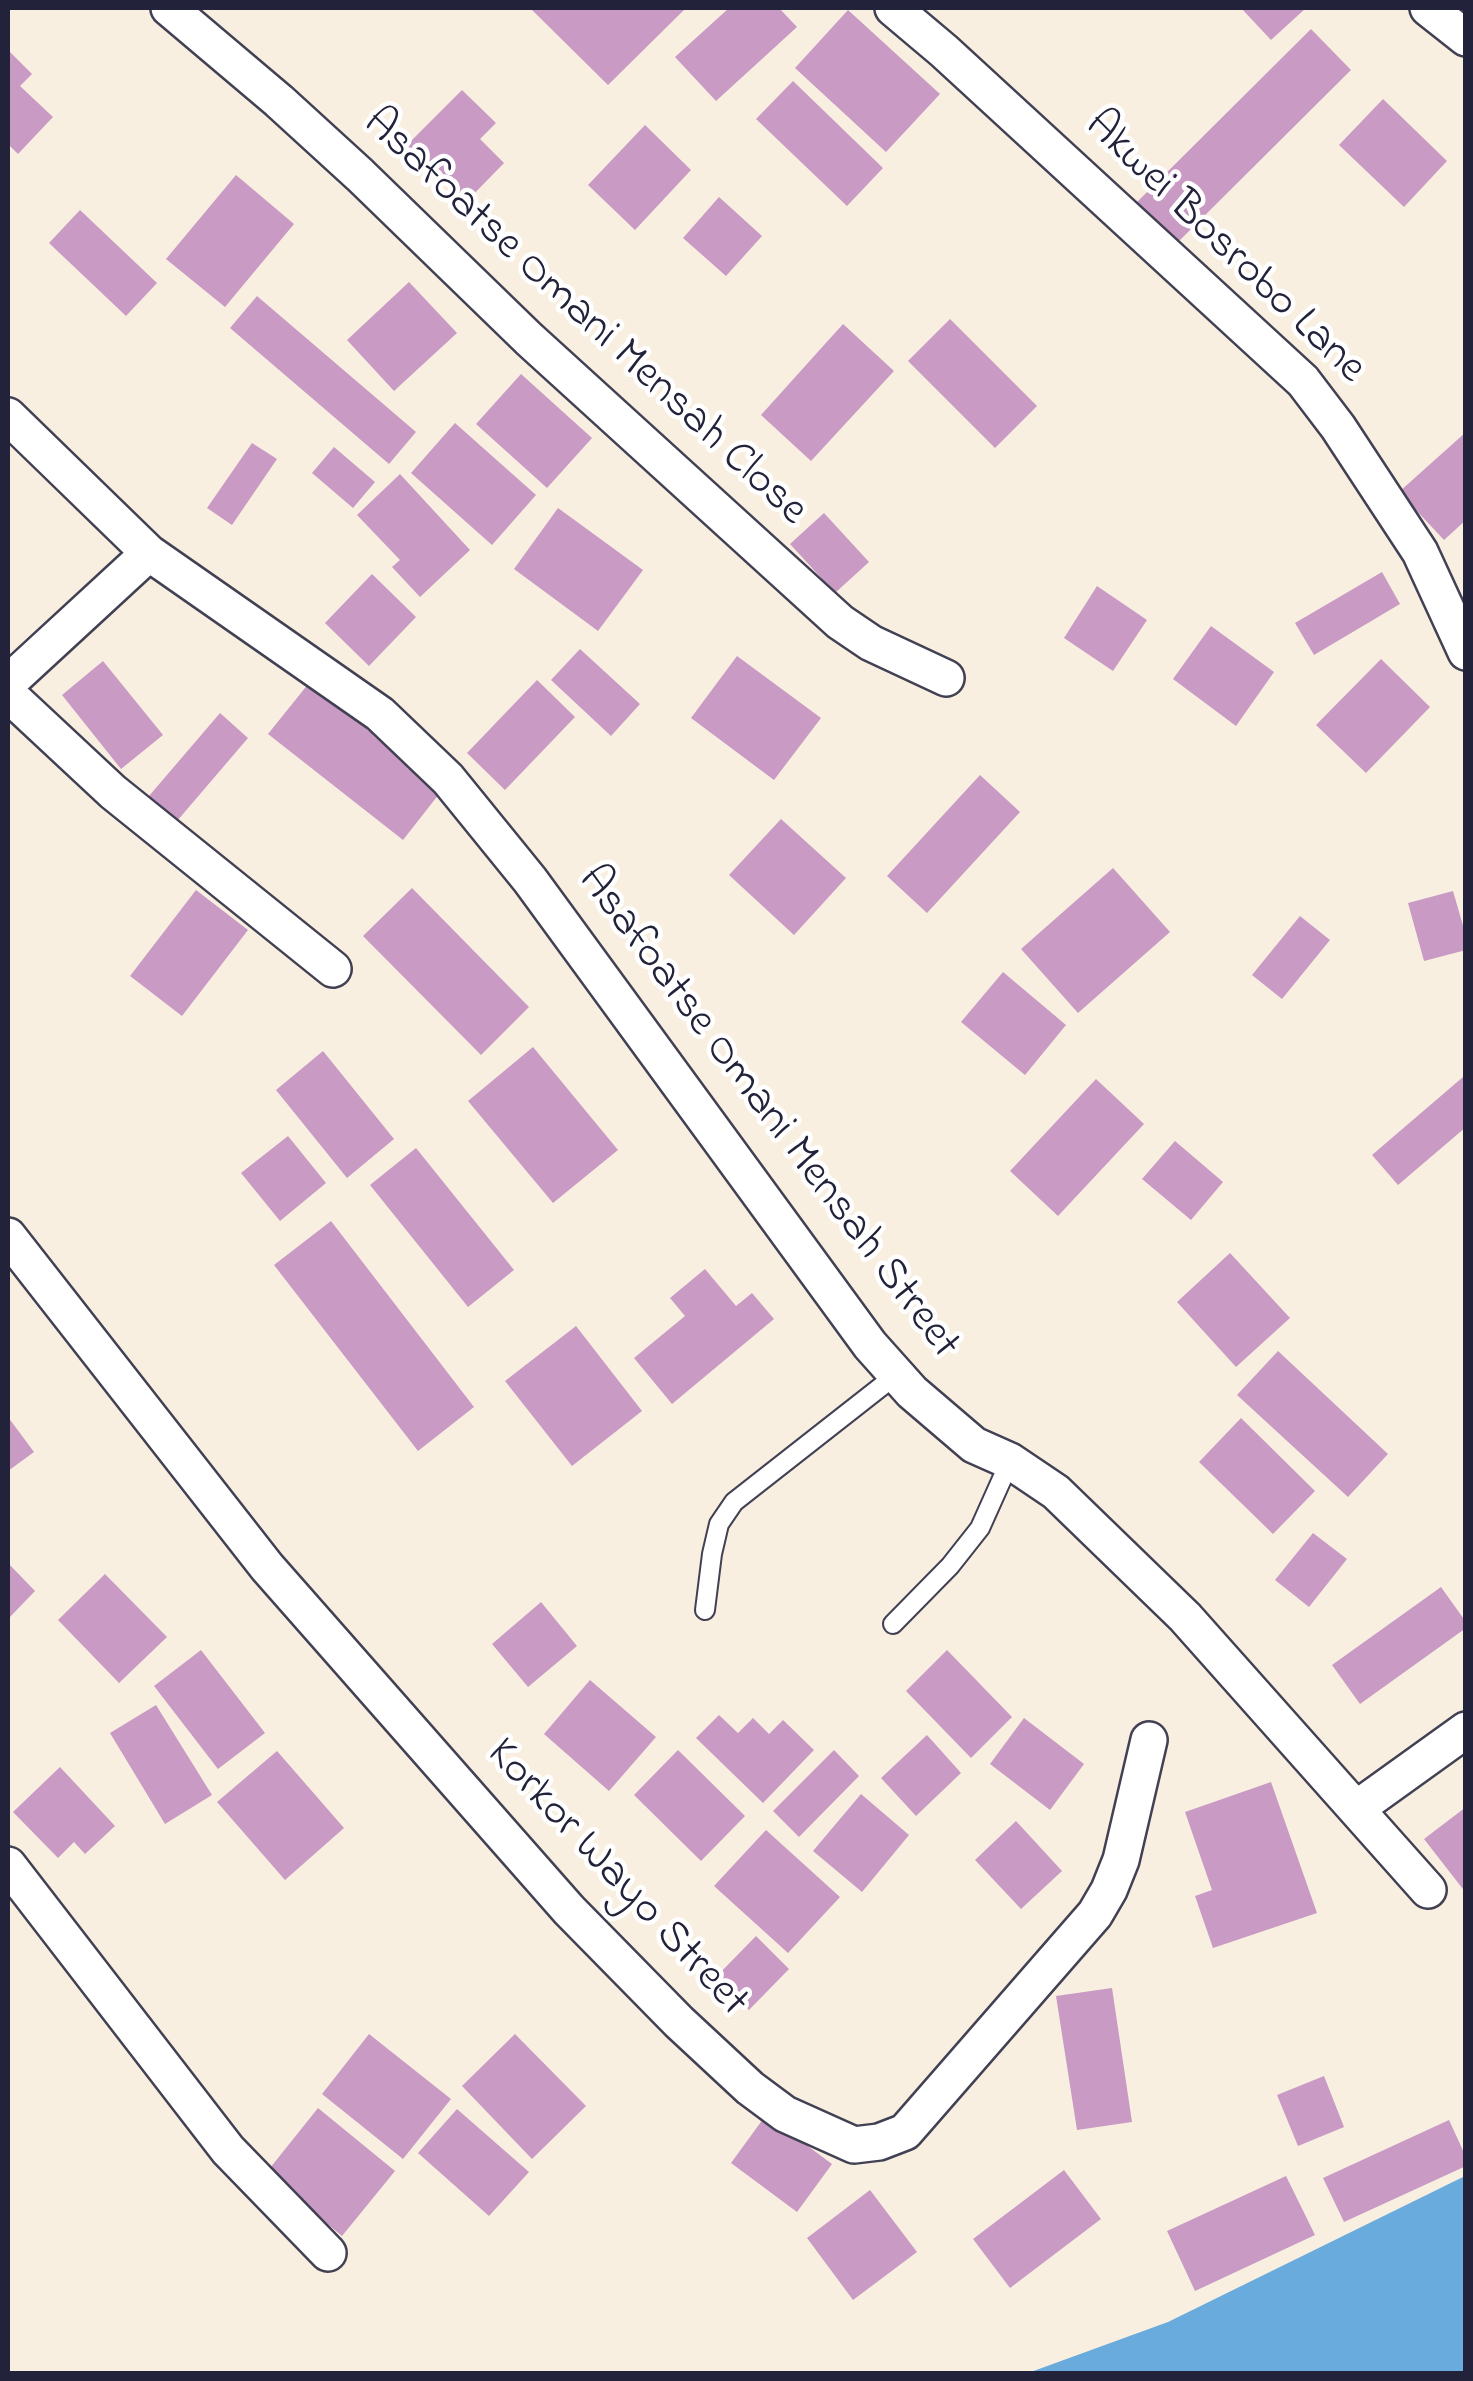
<!DOCTYPE html>
<html>
<head>
<meta charset="utf-8">
<style>
	body { margin:0 }
	#map { position:relative; width:1473px; height:2381px; overflow:hidden; background:#f9efe1; font-family:"Indie Flower",sans-serif }
	canvas { display:block }
	.frame { position:absolute; inset:0; border:10px solid #22223b; pointer-events:none }
</style>
</head>
<body>
<div id="map">
<canvas width="1473" height="2381"></canvas>
<div class="frame"></div>
</div>
<script>
const ctx = document.querySelector('canvas').getContext('2d');
ctx.lineJoin = 'round';
function paint(path, color) { ctx.fillStyle = color; ctx.fill(path, 'evenodd'); }
const shape = rows => new Path2D(rows.map(r => 'M' + r).join(''));
function stroke(path, color, width, dash) { ctx.strokeStyle = color; ctx.lineWidth = width; ctx.lineCap = dash ? 'butt' : 'round'; ctx.setLineDash(dash || []); ctx.stroke(path); }
function write(font, color, halo, rows, align = 'center') {
  ctx.font = font + ' "Indie Flower",sans-serif'; ctx.lineWidth = 9; ctx.setLineDash([]); ctx.textBaseline = 'middle'; ctx.strokeStyle = halo; ctx.fillStyle = color; for (const [text, x, y, turn = 0] of rows) {
    ctx.save(); ctx.translate(x, y); ctx.rotate((+turn || 0) * Math.PI / 180); ctx.textAlign = isNaN(turn) ? turn : align; if (halo) ctx.strokeText(text, 0, 0); ctx.fillText(text, 0, 0); ctx.restore();
  }
}
paint(shape([
	[1465,2176,1465,2373,1028,2373,1168,2322]
]), '#69abdd');
paint(shape([
	[530,8,686,8,608,85],
	[729,8,779,8,797,27,716,101,675,57],
	[1241,8,1306,8,1271,40],
	[848,10,940,94,886,152,795,68],
	[1311,29,1351,70,1177,243,1137,202],
	[8,50,32,74,20,86,53,117,18,154,8,144],
	[793,81,883,168,847,206,756,119],
	[462,90,496,123,480,139,504,163,465,203,407,145],
	[1383,99,1447,161,1404,207,1339,145],
	[645,125,691,170,635,230,588,185],
	[236,175,294,224,225,307,166,259],
	[719,197,762,236,726,276,683,238],
	[80,210,157,283,126,316,49,243],
	[409,282,457,333,394,391,347,340],
	[257,296,416,432,389,464,230,328],
	[950,319,1037,406,995,448,908,361],
	[843,324,894,371,811,461,761,415],
	[521,374,592,438,547,488,476,424],
	[455,423,536,495,492,545,411,473],
	[1466,432,1466,520,1444,540,1399,492],
	[252,443,277,459,232,525,207,508],
	[334,447,375,482,353,508,312,473],
	[400,474,470,550,420,597,392,567,400,560,357,515],
	[558,508,643,570,598,631,514,569],
	[824,513,869,562,835,593,790,544],
	[1382,572,1400,604,1314,655,1295,623],
	[372,574,416,617,369,666,325,623],
	[1097,586,1147,620,1113,671,1064,638],
	[1211,626,1274,672,1236,726,1173,679],
	[580,649,640,704,611,736,551,680],
	[737,656,821,718,774,780,691,718],
	[1381,659,1430,707,1366,773,1316,725],
	[103,661,163,735,121,769,62,695],
	[537,680,575,717,505,790,467,753],
	[309,683,443,789,403,840,268,734],
	[220,713,248,738,177,821,149,796],
	[980,775,1020,812,927,913,887,876],
	[781,819,846,878,794,935,729,875],
	[1113,868,1170,932,1078,1013,1021,949],
	[412,888,529,1007,481,1055,363,936],
	[196,890,248,930,182,1016,130,976],
	[1453,891,1466,936,1466,950,1424,961,1408,903],
	[1300,916,1330,940,1282,999,1252,975],
	[1003,972,1066,1025,1025,1075,961,1022],
	[533,1047,618,1150,553,1203,468,1101],
	[323,1051,394,1139,347,1178,276,1090],
	[1463,1077,1466,1080,1466,1127,1398,1185,1372,1155],
	[1096,1079,1144,1124,1058,1216,1010,1171],
	[288,1136,326,1183,280,1221,241,1173],
	[1175,1141,1223,1182,1191,1220,1142,1179],
	[416,1148,514,1270,468,1307,370,1185],
	[331,1221,474,1407,418,1451,274,1265],
	[1230,1253,1290,1318,1236,1367,1177,1302],
	[705,1269,736,1306,752,1293,774,1319,672,1404,634,1358,685,1316,670,1298],
	[576,1326,642,1411,572,1466,505,1381],
	[1278,1351,1388,1454,1348,1497,1237,1395],
	[8,1417,34,1452,8,1471],
	[1241,1418,1315,1491,1273,1534,1199,1462],
	[1313,1533,1347,1559,1309,1607,1275,1580],
	[8,1563,35,1591,8,1619],
	[105,1574,167,1637,119,1683,58,1620],
	[1441,1587,1466,1622,1466,1628,1360,1704,1332,1665],
	[541,1602,577,1646,528,1687,492,1644],
	[201,1650,265,1733,218,1769,154,1686],
	[947,1650,1012,1717,971,1758,906,1691],
	[590,1680,656,1737,609,1791,544,1734],
	[156,1705,212,1795,165,1824,110,1733],
	[719,1715,738,1733,753,1718,769,1734,783,1720,814,1750,763,1803,696,1738],
	[1024,1718,1084,1764,1050,1810,990,1764],
	[927,1735,961,1773,916,1816,881,1778],
	[678,1750,745,1816,701,1861,634,1795],
	[834,1750,859,1776,799,1837,773,1811],
	[277,1751,344,1828,285,1880,217,1802],
	[60,1767,115,1826,85,1854,74,1842,58,1858,13,1812],
	[1271,1782,1317,1913,1213,1948,1195,1896,1212,1890,1185,1812],
	[861,1794,909,1835,862,1892,813,1851],
	[1466,1807,1466,1893,1424,1839],
	[1016,1821,1062,1871,1021,1909,975,1860],
	[766,1830,840,1897,788,1953,714,1886],
	[756,1936,789,1969,749,2010,716,1977],
	[1112,1988,1132,2122,1077,2130,1056,1996],
	[369,2034,451,2099,403,2159,322,2094],
	[515,2034,586,2106,532,2159,462,2086],
	[1324,2076,1344,2127,1298,2146,1277,2095],
	[318,2108,395,2171,342,2236,266,2173],
	[457,2109,529,2172,489,2216,418,2153],
	[766,2115,832,2164,797,2212,731,2163],
	[1449,2120,1466,2157,1466,2166,1344,2222,1323,2178],
	[1064,2170,1101,2219,1010,2288,973,2239],
	[1286,2176,1315,2235,1195,2291,1167,2231],
	[870,2190,917,2252,853,2300,807,2238]
]), '#c89ac4');
const lane = shape([
	[705,1610,712,1554,719,1524,734,1502,896,1375],
	[893,1624,950,1566,980,1528,1010,1461]
]);
const street = shape([
	[169,8,279,101,360,175,529,339,840,622,871,643,946,678],
	[893,8,944,51,1303,381,1338,427,1420,552,1466,652],
	[1428,8,1466,38],
	[8,416,149,553,380,714,448,779,530,880,870,1345,912,1392,974,1445,1010,1461,1056,1492,1185,1617,1428,1890],
	[8,683,149,553],
	[8,694,113,792,333,969],
	[8,1236,267,1567,569,1910,679,2022,750,2088,785,2114,854,2145,879,2142,905,2132,1095,1914,1109,1890,1121,1860,1149,1740],
	[1356,1809,1466,1730],
	[8,1865,228,2150,328,2253]
]);
stroke(lane, '#424154', 22);
stroke(street, '#424154', 40);
stroke(lane, '#fff', 18);
stroke(street, '#fff', 35);
write('45px', '#22223b', '#fff', [
	["Akwei Bosrobo Lane",1223,249,44],
	["Asafoatse Omani Mensah Close",583,319,43],
	["Asafoatse Omani Mensah Street",766,1114,53],
	["Korkor Wayo Street",615,1880,47]
]);
</script>
</body>
</html>
